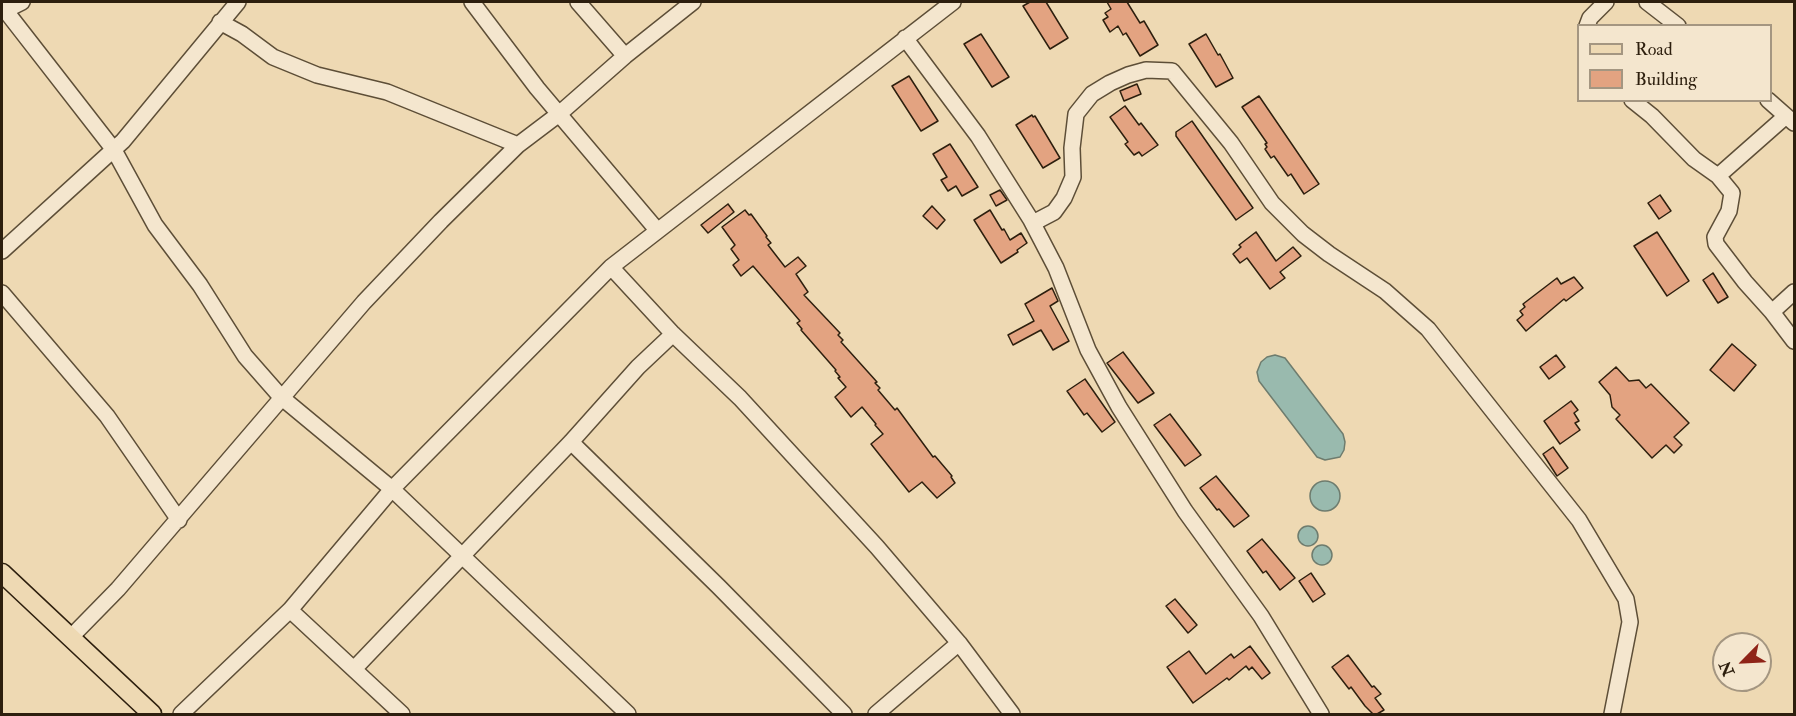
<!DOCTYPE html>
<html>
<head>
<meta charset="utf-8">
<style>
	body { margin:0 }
	#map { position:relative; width:1796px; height:716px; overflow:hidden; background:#eed9b3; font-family:"IM FELL Double Pica",serif }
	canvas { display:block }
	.frame { position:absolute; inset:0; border:3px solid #2d1f0e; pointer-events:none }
	.legend { position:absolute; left:1577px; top:24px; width:195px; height:78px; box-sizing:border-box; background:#f4e6ce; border:2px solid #a49681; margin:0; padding:8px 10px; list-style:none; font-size:18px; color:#2d1f0e }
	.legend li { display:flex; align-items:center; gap:12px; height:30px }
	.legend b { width:30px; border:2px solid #a49681 }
	.north { position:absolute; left:1712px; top:632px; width:60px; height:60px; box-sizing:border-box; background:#f4e6ce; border:2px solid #a49681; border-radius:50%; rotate:246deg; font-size:16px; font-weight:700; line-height:24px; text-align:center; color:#2d1f0e }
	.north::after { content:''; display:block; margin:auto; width:21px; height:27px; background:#8f2418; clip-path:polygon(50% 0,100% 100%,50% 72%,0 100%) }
</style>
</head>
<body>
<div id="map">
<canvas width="1796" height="716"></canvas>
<div class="frame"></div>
<ul class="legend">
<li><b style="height:8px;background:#eed9b3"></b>Road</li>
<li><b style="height:16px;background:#e3a381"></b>Building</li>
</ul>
<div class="north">N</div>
</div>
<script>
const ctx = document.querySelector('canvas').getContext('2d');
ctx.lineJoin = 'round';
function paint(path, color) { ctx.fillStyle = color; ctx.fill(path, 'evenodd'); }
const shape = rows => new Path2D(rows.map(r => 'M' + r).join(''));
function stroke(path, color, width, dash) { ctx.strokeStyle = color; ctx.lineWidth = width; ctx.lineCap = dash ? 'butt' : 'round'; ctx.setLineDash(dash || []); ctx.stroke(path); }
const water = shape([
	[1275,355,1285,358,1343,434,1345,442,1344,450,1340,457,1325,460,1317,457,1259,381,1257,372,1261,362,1267,357,1275,355],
	'1310 496a15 15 0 1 1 30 0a15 15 0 1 1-30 0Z',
	'1298 536a10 10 0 1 1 20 0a10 10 0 1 1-20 0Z',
	'1312 555a10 10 0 1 1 20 0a10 10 0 1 1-20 0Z'
]);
paint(water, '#99baae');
stroke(water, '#6e7c6e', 1.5);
const building = shape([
	[1030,2,1046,2,1068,38,1050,49,1023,6,1030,2],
	[1107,2,1127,2,1140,23,1144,21,1158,45,1140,56,1126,33,1123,35,1118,26,1110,32,1103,20,1108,17,1105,13,1111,9,1107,2],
	[981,34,1009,77,992,87,964,44,981,34],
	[1206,34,1218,55,1220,54,1233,78,1216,87,1189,44,1206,34],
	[909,76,938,121,921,131,892,86,909,76],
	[1137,84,1141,94,1124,101,1120,91,1137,84],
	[1259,96,1319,184,1304,194,1291,174,1288,176,1274,156,1271,158,1265,149,1267,147,1265,144,1267,143,1242,107,1259,96],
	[1125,106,1139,125,1141,123,1158,145,1142,156,1139,152,1134,155,1125,144,1128,142,1110,117,1125,106],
	[1032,115,1033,117,1035,116,1060,158,1043,168,1016,125,1032,115],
	[1192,121,1253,208,1236,220,1176,136,1176,132,1192,121],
	[950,144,978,187,962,196,956,186,948,191,941,180,947,177,933,154,950,144],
	[1000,190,1007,200,996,206,990,195,1000,190],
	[1660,195,1671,211,1659,219,1648,203,1660,195],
	[728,204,734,212,708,233,701,225,728,204],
	[932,206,945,220,937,229,923,216,932,206],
	[745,210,749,215,751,214,767,236,766,237,771,243,768,245,785,267,798,257,806,266,796,274,808,292,804,295,840,333,838,335,843,340,841,342,877,382,875,383,880,388,878,390,895,410,897,408,933,457,935,456,952,476,951,477,955,483,937,498,922,482,909,492,871,444,883,434,875,425,876,424,862,407,851,417,835,397,846,387,838,378,840,377,835,371,836,370,801,330,802,329,797,323,800,321,753,266,741,276,733,265,739,260,731,249,735,245,722,227,745,210],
	[990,210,1002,230,1004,229,1010,240,1021,233,1027,243,1017,250,1018,252,1001,263,974,220,990,210],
	[1256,232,1276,261,1293,247,1301,256,1280,272,1285,278,1270,289,1247,258,1240,263,1233,254,1241,247,1239,245,1256,232],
	[1657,232,1689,281,1667,296,1634,246,1657,232],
	[1713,273,1728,297,1718,303,1703,280,1713,273],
	[1574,277,1583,288,1566,301,1564,299,1526,331,1517,320,1523,315,1520,311,1525,307,1523,304,1557,278,1561,284,1574,277],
	[1052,288,1058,301,1050,306,1069,341,1053,350,1041,330,1013,345,1008,335,1034,321,1025,304,1052,288],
	[1732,344,1756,365,1734,391,1710,370,1732,344],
	[1123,352,1154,393,1138,403,1107,363,1123,352],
	[1556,355,1565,367,1549,379,1540,367,1556,355],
	[1616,367,1629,381,1639,380,1646,388,1651,384,1689,423,1674,437,1682,445,1674,453,1666,445,1652,458,1616,419,1620,415,1612,407,1610,395,1599,382,1616,367],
	[1085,379,1115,422,1102,432,1087,413,1084,415,1067,391,1085,379],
	[1571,401,1578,410,1574,413,1579,421,1575,423,1580,430,1560,444,1544,421,1571,401],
	[1170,414,1201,455,1185,466,1154,425,1170,414],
	[1553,447,1568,468,1557,476,1543,454,1553,447],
	[1216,476,1249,516,1234,527,1219,509,1217,510,1200,488,1216,476],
	[1262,539,1295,578,1280,590,1266,571,1263,573,1247,551,1262,539],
	[1311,573,1325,594,1313,602,1299,581,1311,573],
	[1175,599,1197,625,1188,633,1166,606,1175,599],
	[1250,646,1270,673,1262,679,1252,667,1249,670,1246,666,1229,680,1227,678,1193,703,1167,667,1189,651,1206,674,1231,654,1234,658,1250,646],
	[1348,655,1372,687,1374,686,1381,694,1375,698,1384,710,1377,714,1373,714,1365,706,1351,687,1349,689,1332,667,1348,655]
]);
paint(building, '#e3a381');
stroke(building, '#2d1f0e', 1.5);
const minor = shape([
	[472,2,537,88,657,230],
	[578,2,625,56],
	[1647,2,1678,26],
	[2,6,114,150,155,225,200,285,245,356,281,397,392,489,628,714],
	[2,12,22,2],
	[220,22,242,34,273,57,317,75,387,92,518,145],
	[1587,26,1590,18,1606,2],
	[905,38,978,136,1031,220,1056,268,1088,350,1119,407,1185,511,1261,616,1321,714],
	[1632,100,1652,116,1694,159,1718,176,1732,193,1729,211,1715,237,1716,244,1745,282,1772,312,1794,341],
	[1768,100,1794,123],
	[1718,176,1786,116],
	[1033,223,1054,212,1064,198,1073,177,1072,148,1076,114,1092,94,1110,83,1128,75,1146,70,1172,71,1231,143,1272,203,1303,234,1329,254,1385,291,1428,329,1579,520,1626,599,1630,622,1612,714],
	[2,251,123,141,238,2],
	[611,267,673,334,740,398,877,547,959,643,1012,714],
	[2,293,107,416,179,520],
	[1772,312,1794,292],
	[571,442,719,587,844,714],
	[290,610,402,714],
	[70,638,118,589,364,302,441,221,518,145,559,114,625,56,693,2],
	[354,669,571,442,638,367,673,334],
	[181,714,290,610,392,489,611,267,953,2],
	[876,714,959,643]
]);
const major = shape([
	[2,573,152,714]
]);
stroke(minor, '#5d4e37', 18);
stroke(major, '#2d1f0e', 21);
stroke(minor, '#f4e6ce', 15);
stroke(major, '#eed9b3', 18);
</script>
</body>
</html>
